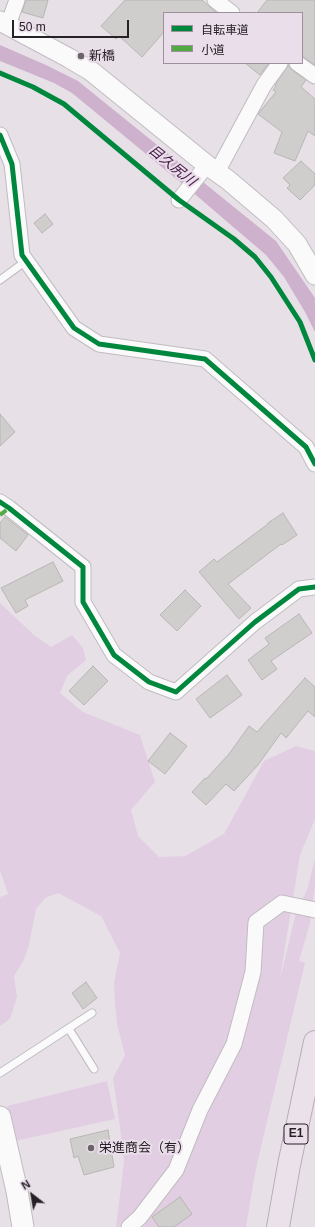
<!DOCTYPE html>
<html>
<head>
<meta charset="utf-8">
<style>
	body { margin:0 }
	#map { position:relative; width:315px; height:1227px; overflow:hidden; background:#e7e1e7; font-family:Arial,"Noto Sans JP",sans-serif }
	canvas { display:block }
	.legend { position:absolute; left:163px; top:12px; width:140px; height:52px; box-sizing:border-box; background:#eadeea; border:1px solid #9c929c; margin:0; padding:5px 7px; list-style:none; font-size:12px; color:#262126 }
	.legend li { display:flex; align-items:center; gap:8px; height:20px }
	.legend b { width:20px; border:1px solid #9c929c }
	.north { position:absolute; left:12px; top:1175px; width:40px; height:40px; -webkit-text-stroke:3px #eadeea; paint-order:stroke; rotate:329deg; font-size:11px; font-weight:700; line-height:16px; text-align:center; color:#262126 }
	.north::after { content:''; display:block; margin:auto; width:14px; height:18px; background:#262126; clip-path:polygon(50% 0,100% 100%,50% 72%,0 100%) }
	.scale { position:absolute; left:12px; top:20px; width:117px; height:18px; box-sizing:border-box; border:2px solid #262126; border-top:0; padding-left:5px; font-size:12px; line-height:14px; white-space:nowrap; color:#262126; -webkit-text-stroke:3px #eadeea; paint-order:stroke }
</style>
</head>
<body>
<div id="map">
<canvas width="315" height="1227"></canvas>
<ul class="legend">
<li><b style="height:5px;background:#00873e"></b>自転車道</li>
<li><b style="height:5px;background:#53aa44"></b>小道</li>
</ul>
<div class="north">N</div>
<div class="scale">50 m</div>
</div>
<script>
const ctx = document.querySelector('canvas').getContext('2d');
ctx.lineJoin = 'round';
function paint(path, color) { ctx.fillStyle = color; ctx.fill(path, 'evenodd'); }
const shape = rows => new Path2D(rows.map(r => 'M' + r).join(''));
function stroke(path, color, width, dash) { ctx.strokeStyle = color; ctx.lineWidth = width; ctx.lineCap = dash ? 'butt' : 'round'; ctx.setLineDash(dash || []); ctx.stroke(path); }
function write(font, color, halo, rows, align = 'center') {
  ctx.font = font + ' Arial,"Noto Sans JP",sans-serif'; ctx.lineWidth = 4; ctx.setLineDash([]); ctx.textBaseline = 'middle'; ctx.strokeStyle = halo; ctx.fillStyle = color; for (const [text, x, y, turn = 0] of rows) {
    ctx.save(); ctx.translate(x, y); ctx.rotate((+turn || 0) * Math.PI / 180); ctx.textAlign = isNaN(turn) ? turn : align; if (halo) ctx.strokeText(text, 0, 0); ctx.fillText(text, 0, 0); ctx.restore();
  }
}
paint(shape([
	[0,603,34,635,51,647,72,635,83,648,86,660,67,676,60,693,83,712,140,735,155,782,131,810,138,836,159,857,185,856,224,834,264,761,296,746,315,751,315,819,300,855,280,979,296,913,307,890,315,859,315,885,310,923,299,961,305,963,260,1151,254,1179,246,1227,116,1227,124,1162,120,1127,113,1078,125,1055,117,1024,115,1003,114,982,120,953,101,916,58,893,45,898,36,909,29,945,24,960,14,976,17,997,10,1019,0,1026,0,897,8,894,0,871],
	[107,1081,115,1119,15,1141,7,1106]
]), '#e2cee2');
paint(shape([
	[0,45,46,65,78,81,276,241,315,298,315,332,305,312,284,277,266,255,197,196,72,93,54,83,0,61]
]), '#ceb2cd');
const building = shape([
	[26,0,48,0,43,18,22,12,26,0],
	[125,0,202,0,217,13,164,13,164,32,142,57,119,36,116,39,101,26,125,0],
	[267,0,315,0,315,65,302,56,302,13,257,13,267,0],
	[245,63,269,63,260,75,245,63],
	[288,65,292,70,306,80,301,87,315,99,315,136,308,131,295,161,274,153,282,132,258,114,276,92,273,90,276,86,275,85,288,65],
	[301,161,315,174,315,185,300,200,287,188,290,185,283,178,301,161],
	[45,214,53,224,42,233,34,223,45,214],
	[0,414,15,432,0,446,0,414],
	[283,513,297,535,282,545,281,544,228,584,251,608,239,619,199,572,214,559,217,562,268,524,268,523,283,513],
	[5,517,28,535,16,551,0,538,0,523,5,517],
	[53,562,63,581,25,600,28,606,16,613,1,588,53,562],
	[185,590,201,606,177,631,160,615,185,590],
	[299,614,312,633,271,661,277,669,262,680,248,660,269,644,265,638,299,614],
	[93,666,108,681,84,705,69,691,93,666],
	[227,675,242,695,210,718,196,699,227,675],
	[305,678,315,687,315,717,308,711,286,738,281,733,258,765,234,791,226,784,206,805,192,792,205,778,206,779,229,754,249,726,257,732,305,678],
	[170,733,187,746,165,774,148,761,170,733],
	[86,982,97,998,83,1009,72,993,86,982],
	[108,1130,114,1167,84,1175,78,1156,74,1158,70,1139,108,1130],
	[180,1197,192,1214,174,1227,159,1227,152,1217,180,1197]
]);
paint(building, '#d0cdcd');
stroke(building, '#b8b5b5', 1);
const service = shape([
	[0,280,26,261],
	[69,1029,94,1069],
	[0,1073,92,1013]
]);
const minor = shape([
	[215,0,232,13],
	[8,25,17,0],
	[297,63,315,76],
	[0,135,12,164,22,255,74,328,99,344,205,359,306,447,315,464],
	[217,172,264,85,280,63],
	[179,200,207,165],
	[0,502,9,508,83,567,83,602,114,655,149,682,176,692,255,622,299,589,315,587],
	[129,1227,140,1217,176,1170,200,1110,234,1044,253,972,256,922,282,903,315,910]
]);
const tertiary = shape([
	[0,21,69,58,91,71,207,165,228,180,274,219,297,244,315,275]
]);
const secondary = shape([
	[0,1117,17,1191,23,1227]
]);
const motorway = shape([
	[278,1227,289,1165,315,1042]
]);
stroke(service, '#c0bcc0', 9);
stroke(minor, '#c0bcc0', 17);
stroke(tertiary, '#c0bcc0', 21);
stroke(secondary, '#c0bcc0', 23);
stroke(motorway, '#b9acb9', 24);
stroke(service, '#fbfafb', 7);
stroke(minor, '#fbfafb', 15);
stroke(tertiary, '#fbfafb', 19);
stroke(secondary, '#fbfafb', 21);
stroke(motorway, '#ebe1eb', 22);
stroke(shape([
	[0,515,9,508]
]), '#53aa44', 4, [8, 4]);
stroke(shape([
	[0,73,33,87,64,104,179,200,234,239,255,257,271,277,300,322,315,360],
	[0,135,12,164,22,255,74,328,99,344,205,359,306,447,315,464],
	[0,502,9,508,83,567,83,602,114,655,149,682,176,692,255,622,299,589,315,587]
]), '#00873e', 5);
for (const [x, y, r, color] of [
	[81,56,4,"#6a646a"],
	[91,1148,4,"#6a646a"]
]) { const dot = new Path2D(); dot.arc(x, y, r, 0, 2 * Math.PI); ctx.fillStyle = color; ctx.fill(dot); stroke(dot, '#eadeea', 1.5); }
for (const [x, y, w] of [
	[296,1134,24]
]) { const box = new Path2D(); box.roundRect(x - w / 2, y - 10, w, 20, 3); ctx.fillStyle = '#eadeea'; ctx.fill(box); stroke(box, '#262126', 1); }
write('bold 12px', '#262126', null, [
	["E1",296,1134]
]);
write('13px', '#262126', '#eadeea', [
	["新橋",89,56],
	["栄進商会（有）",99,1148]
], 'left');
write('italic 14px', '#431543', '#eadeea', [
	["目久尻川",172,166,39]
]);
</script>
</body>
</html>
